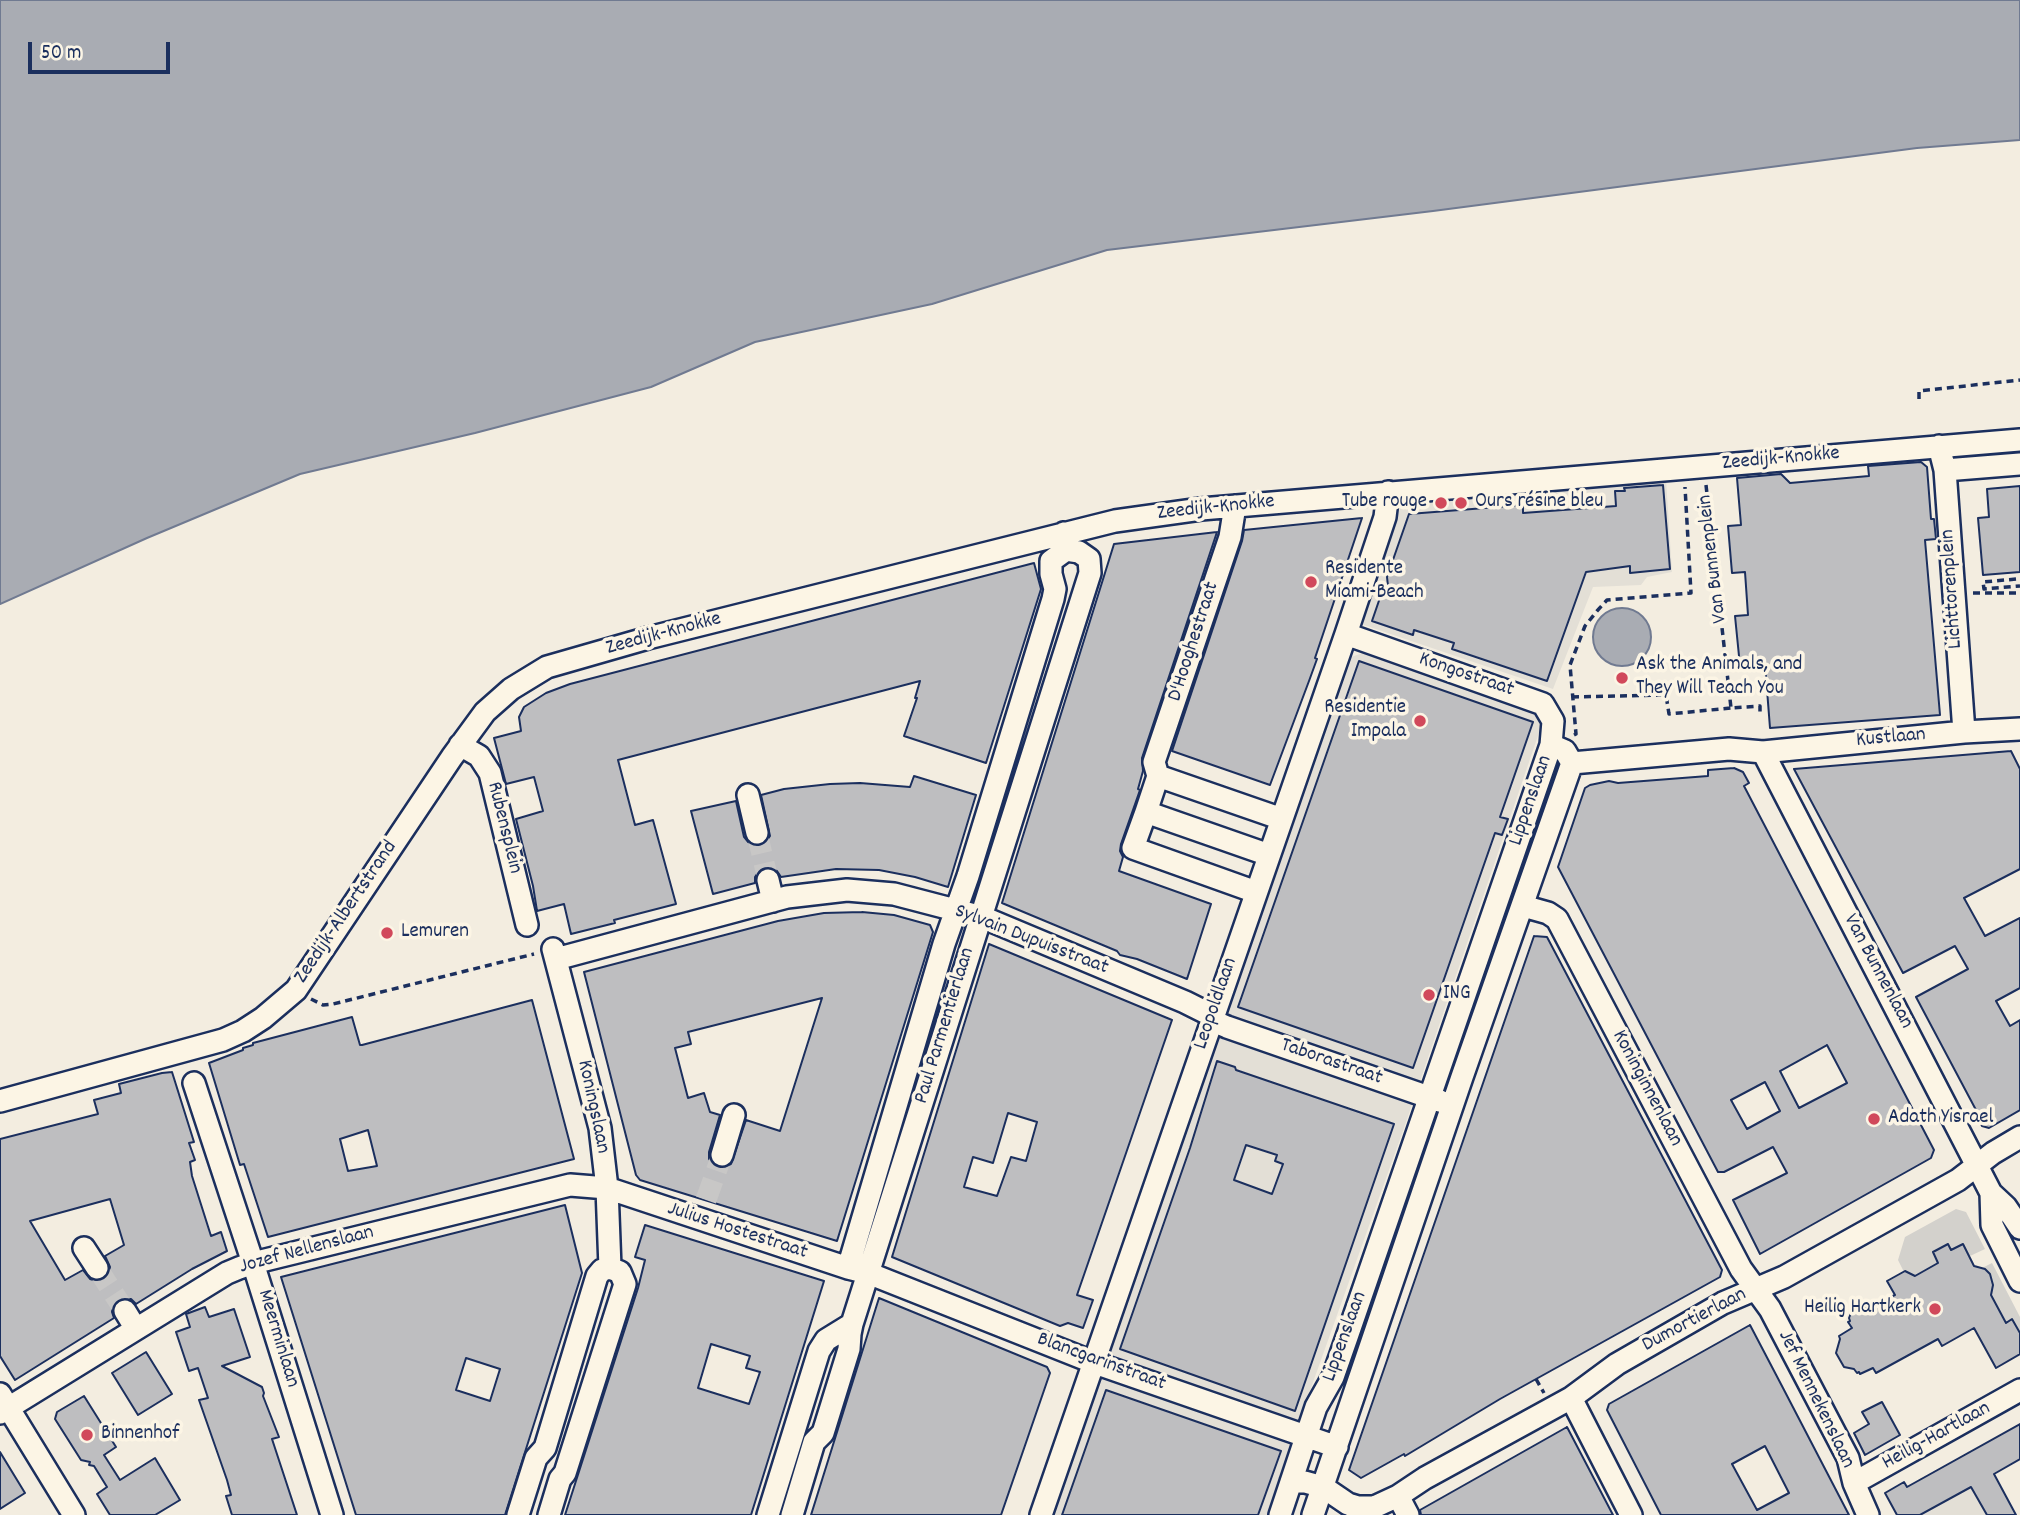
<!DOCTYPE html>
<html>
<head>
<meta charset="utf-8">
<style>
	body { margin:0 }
	#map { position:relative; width:2020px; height:1515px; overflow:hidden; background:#f3ede0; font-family:Dekko,sans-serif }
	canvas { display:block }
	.scale { position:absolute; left:28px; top:42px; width:142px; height:32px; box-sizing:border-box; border:4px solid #1b2f5e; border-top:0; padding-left:9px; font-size:21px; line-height:24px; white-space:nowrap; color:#1b2f5e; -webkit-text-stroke:5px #fcf5e5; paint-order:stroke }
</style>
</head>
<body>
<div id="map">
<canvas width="2020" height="1515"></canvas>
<div class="scale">50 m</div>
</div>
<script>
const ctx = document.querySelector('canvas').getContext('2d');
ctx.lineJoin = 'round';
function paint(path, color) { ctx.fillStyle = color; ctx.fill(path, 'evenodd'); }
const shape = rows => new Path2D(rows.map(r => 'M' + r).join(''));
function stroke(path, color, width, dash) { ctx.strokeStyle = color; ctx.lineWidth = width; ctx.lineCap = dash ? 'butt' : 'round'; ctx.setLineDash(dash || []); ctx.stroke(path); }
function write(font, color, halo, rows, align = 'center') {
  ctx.font = font + ' Dekko,sans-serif'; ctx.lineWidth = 7; ctx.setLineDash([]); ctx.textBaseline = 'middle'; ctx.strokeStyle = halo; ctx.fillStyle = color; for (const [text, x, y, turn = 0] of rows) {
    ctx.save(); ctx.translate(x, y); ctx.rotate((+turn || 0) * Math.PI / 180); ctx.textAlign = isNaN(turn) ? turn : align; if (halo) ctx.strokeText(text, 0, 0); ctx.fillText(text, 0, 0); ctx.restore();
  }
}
paint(shape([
	[1666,479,1672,572,1647,577,1641,585,1593,587,1553,689,1361,624,1403,500],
	[1363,653,1537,711,1543,721,1404,1128,1302,1413,1289,1459,1269,1515,1052,1515,1351,657],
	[1975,1449,2010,1515,1897,1515,1885,1493,1904,1482,1907,1486]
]), '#e3dfd6');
paint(shape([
	[1956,1209,1966,1212,1985,1249,1970,1256,1963,1244,1951,1250,1948,1244,1937,1261,1938,1263,1912,1277,1911,1274,1905,1274,1898,1260,1905,1237],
	[1992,1263,2020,1317,2020,1333,2012,1320,2003,1324,2003,1316,1995,1302,1989,1298,1993,1289,1992,1278,1982,1268]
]), '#d3d1cc');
const water = shape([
	[0,0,2020,0,2020,140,1917,148,1433,211,1107,250,932,304,755,342,651,387,475,433,300,474,147,538,0,604,0,0],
	'1593 637a29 29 0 1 1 58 0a29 29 0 1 1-58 0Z'
]);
paint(water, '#a9acb3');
stroke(water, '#707a91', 2);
const building = shape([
	[1921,462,1927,467,1931,519,1934,519,1936,539,1925,540,1940,715,1770,728,1765,664,1740,666,1735,616,1748,615,1745,572,1732,573,1728,526,1741,525,1737,478,1781,474,1790,483,1869,476,1868,466,1921,462],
	[1663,485,1670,569,1630,573,1630,566,1586,572,1547,681,1452,649,1454,643,1414,630,1413,635,1372,621,1384,586,1388,586,1387,577,1409,514,1523,505,1523,513,1616,506,1615,491,1625,491,1624,488,1663,485],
	[2020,486,2020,572,1983,575,1978,518,1989,517,1987,489,2020,486],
	[1362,518,1315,658,1317,659,1309,681,1270,785,1172,751,1242,541,1244,530,1362,518],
	[1217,532,1142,758,1143,771,1138,789,1140,790,1121,844,1120,851,1123,857,1119,871,1211,904,1187,979,1137,959,1120,955,1117,951,1002,903,1114,544,1217,532],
	[1034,563,1041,589,986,763,904,736,917,698,915,698,920,681,618,760,635,825,653,820,676,904,614,920,615,923,571,934,564,904,537,911,533,886,516,819,543,811,534,777,506,784,494,738,521,731,519,717,524,707,546,693,570,684,1034,563],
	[1359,661,1533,722,1500,817,1508,819,1502,835,1495,833,1413,1068,1238,1007,1359,661],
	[2011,751,2020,769,2020,869,1964,898,1985,936,2020,918,2020,988,1996,1001,2010,1026,2020,1020,2020,1110,1989,1128,1982,1126,1975,1111,1976,1110,1916,997,1968,969,1955,946,1903,973,1794,769,2011,751],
	[1734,768,1743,772,1749,783,1744,786,1934,1150,1931,1158,1760,1254,1733,1200,1787,1173,1773,1147,1724,1172,1718,1172,1558,867,1585,788,1590,785,1609,781,1618,783,1708,776,1708,770,1734,768],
	[1827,1045,1847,1083,1799,1108,1780,1071,1827,1045],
	[1765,1082,1780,1111,1747,1129,1731,1100,1765,1082],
	[914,776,976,795,948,887,915,877,879,870,836,869,781,877,777,871,766,867,759,871,755,877,755,883,713,894,691,811,736,801,744,837,748,842,759,846,765,843,770,836,761,795,784,789,830,784,860,783,910,787,914,776],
	[862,912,894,915,930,925,933,932,837,1241,640,1180,636,1175,584,972,778,921,824,913,862,912],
	[822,998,780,1131,746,1120,731,1164,724,1168,719,1168,713,1164,709,1159,709,1152,720,1115,710,1112,704,1093,688,1098,675,1048,691,1044,688,1032,822,998],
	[1534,936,1547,937,1722,1270,1720,1277,1500,1399,1405,1456,1404,1454,1361,1478,1349,1470,1534,936],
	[989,944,1172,1020,1077,1295,1093,1300,1083,1328,1068,1323,1060,1326,892,1257,989,944],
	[1008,1113,1037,1122,1026,1161,1011,1157,997,1196,964,1187,973,1157,993,1163,1008,1113],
	[532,1000,574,1159,268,1237,244,1164,240,1165,209,1063,243,1050,243,1048,253,1045,253,1043,352,1017,360,1045,362,1045,532,1000],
	[368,1130,377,1166,348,1171,340,1139,368,1130],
	[1217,1061,1235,1067,1236,1070,1394,1124,1295,1411,1120,1349,1190,1148,1217,1061],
	[1246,1145,1277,1155,1275,1161,1283,1164,1272,1194,1234,1180,1246,1145],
	[172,1072,194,1142,189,1143,195,1160,190,1162,192,1176,211,1236,221,1232,227,1251,192,1269,136,1304,131,1299,119,1300,113,1305,112,1312,114,1318,15,1380,0,1356,0,1139,98,1114,94,1100,121,1093,119,1084,162,1073,172,1072],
	[110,1199,124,1245,105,1256,110,1267,108,1275,104,1279,97,1281,90,1279,83,1270,65,1280,30,1221,110,1199],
	[565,1205,582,1273,505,1515,356,1515,281,1277,565,1205],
	[466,1358,500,1369,490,1401,456,1390,466,1358],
	[645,1225,824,1281,751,1515,565,1515,638,1288,645,1260,635,1257,645,1225],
	[711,1344,750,1356,746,1368,760,1372,749,1404,698,1388,711,1344],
	[1948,1244,1951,1250,1963,1244,1974,1266,1985,1269,1990,1274,1993,1285,1991,1295,2006,1323,2012,1319,2020,1333,2020,1354,1996,1368,1974,1328,1942,1346,1938,1339,1876,1373,1873,1368,1860,1374,1859,1372,1857,1373,1854,1369,1844,1367,1836,1353,1840,1339,1839,1336,1852,1328,1848,1322,1850,1321,1849,1318,1853,1308,1856,1306,1866,1308,1895,1295,1887,1281,1905,1271,1915,1276,1938,1263,1933,1252,1948,1244],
	[879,1298,1047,1367,1050,1373,1001,1515,811,1515,879,1298],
	[205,1307,209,1317,234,1309,250,1357,222,1366,262,1387,264,1393,263,1396,279,1437,272,1439,297,1515,232,1515,226,1496,231,1495,227,1480,199,1400,208,1398,198,1368,189,1371,176,1332,190,1327,186,1314,205,1307],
	[1750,1325,1783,1388,1849,1515,1661,1515,1607,1410,1609,1404,1750,1325],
	[1765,1446,1789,1493,1757,1510,1732,1464,1765,1446],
	[146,1352,172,1394,138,1415,112,1373,146,1352],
	[1106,1390,1281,1451,1258,1515,1062,1515,1106,1390],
	[84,1396,116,1447,104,1455,120,1480,155,1458,180,1500,155,1515,110,1515,97,1494,107,1487,94,1466,89,1465,90,1462,81,1460,55,1419,57,1412,84,1396],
	[1882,1402,1900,1435,1865,1455,1854,1433,1869,1424,1862,1412,1882,1402],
	[2020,1424,2020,1459,1994,1474,2016,1515,1987,1515,1971,1487,1920,1515,1897,1515,1885,1493,1904,1482,1907,1487,2020,1424],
	[1567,1427,1613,1515,1421,1515,1420,1510,1567,1427],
	[0,1452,25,1493,0,1509,0,1452]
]);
paint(building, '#bebec0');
stroke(building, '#1b2f5e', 2);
stroke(shape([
	[757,833,768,880],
	[706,1200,722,1155],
	[97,1268,125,1311]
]), '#c8c7c6', 21, [21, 10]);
const minor = shape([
	[1939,446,1945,470,1964,732],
	[1945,470,2020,464],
	[460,745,479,756,490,773,527,925],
	[1763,752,1991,1193,2006,1207,2020,1228],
	[1572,763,1729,749,1763,752,1964,732,2020,729],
	[1158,776,1154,762,1230,537,1235,506],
	[748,795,757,833],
	[1146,812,1269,855],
	[768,880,773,901],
	[1256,892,1133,848,1146,812,1158,776,1282,819],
	[1523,906,1548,913,1557,919,1741,1269,1770,1309,1848,1458,1854,1483,1868,1515],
	[553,949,600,1128,607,1188,610,1268],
	[556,959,787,897,847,890,894,894,982,917,1185,1002,1213,1016],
	[1211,1020,1227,1027,1440,1101],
	[194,1083,253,1263,332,1515],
	[0,1101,223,1040,243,1031,263,1018,296,990,452,757,485,712,511,689,547,667,648,638,1115,521,1201,509,2020,440],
	[722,1155,734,1115],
	[1991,1193,1992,1225,2020,1281],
	[84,1248,97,1268],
	[848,1268,944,944,968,876,1053,599,1055,589,1051,574,1051,561,1066,550],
	[125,1311,136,1329],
	[0,1394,74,1515],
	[1571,1398,1631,1515],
	[0,1413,227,1273,239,1268,253,1263,570,1185,607,1188,848,1268,868,1273,1095,1363,1337,1447],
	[1291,1482,1305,1482,1323,1487,1348,1504,1358,1507,1372,1507],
	[1854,1483,2020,1390],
	[1398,1496,1408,1515],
	[518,1515,536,1458,545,1448,597,1276,602,1270,610,1268,620,1272,625,1284,565,1473,560,1479,549,1515],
	[768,1515,819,1351,826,1340,852,1324],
	[792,1515,814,1442,823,1433,849,1349,850,1334,852,1324,1090,573,1089,559,1079,552,1066,550,1064,533],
	[1041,1515,1346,634,1385,517,1388,492],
	[1280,1515,1316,1407,1333,1377,1347,1337,1551,745,1553,721,1543,704,1346,634],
	[1313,1515,1462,1077,1572,763,1565,751,1551,745],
	[1357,1515,1398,1496,1425,1478,1571,1398,1617,1364,1723,1303,1784,1277,1958,1180,1993,1153,2020,1137]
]);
stroke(minor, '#1b2f5e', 26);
stroke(shape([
	[1919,399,1919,391,2020,380],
	[1706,485,1731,708,1760,706,1760,713],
	[2016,579,1983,582,1984,589,2020,586],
	[1973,593,2020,593],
	[1572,697,1666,695,1669,714,1731,708],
	[1574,735,1576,734,1570,665,1585,626,1597,611,1607,600,1691,593,1685,487],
	[311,999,323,1005,333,1004,534,954],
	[1536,1379,1544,1393]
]), '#1b2f5e', 3.5, [7, 5]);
stroke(minor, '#fcf5e5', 21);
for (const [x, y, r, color] of [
	[1441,503,7,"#d1495b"],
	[1461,503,7,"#d1495b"],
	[1311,582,7,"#d1495b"],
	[1622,678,7,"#d1495b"],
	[1420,721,7,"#d1495b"],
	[387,933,7,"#d1495b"],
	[1429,995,7,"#d1495b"],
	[1874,1119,7,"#d1495b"],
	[1935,1309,7,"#d1495b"],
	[87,1435,7,"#d1495b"]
]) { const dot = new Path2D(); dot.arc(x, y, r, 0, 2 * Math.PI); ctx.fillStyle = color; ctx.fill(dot); stroke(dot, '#fcf5e5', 2.5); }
write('21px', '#1b2f5e', '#fcf5e5', [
	["Zeedijk-Knokke",1781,460,-5],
	["Zeedijk-Knokke",1216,509,-6],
	["Van Bunnenplein",1714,559,-97],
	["Lichttorenplein",1953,589,-94],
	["Zeedijk-Knokke",664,635,-15],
	["D'Hooghestraat",1195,642,-72],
	["Kongostraat",1466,676,19],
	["Kustlaan",1891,739,-5],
	["Lippenslaan",1532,801,-71],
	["Rubensplein",503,828,76],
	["Zeedijk-Albertstrand",347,913,-56],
	["Sylvain Dupuisstraat",1031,941,21],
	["Van Bunnenlaan",1877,972,62],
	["Leopoldlaan",1217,1004,-71],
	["Paul Parmentierlaan",946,1026,-73],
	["Taborastraat",1331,1063,19],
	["Koninginnenlaan",1646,1089,62],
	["Koningslaan",592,1107,78],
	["Julius Hostestraat",737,1232,18],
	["Jozef Nellenslaan",307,1251,-15],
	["Dumortierlaan",1695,1321,-28],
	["Lippenslaan",1346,1337,-70],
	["Meerminlaan",277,1339,73],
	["Blancgarinstraat",1101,1363,20],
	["Jef Mennekenslaan",1815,1400,64],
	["Heilig-Hartlaan",1937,1437,-29]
]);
write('21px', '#1b2f5e', '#fcf5e5', [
	["Tube rouge",1427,503,"right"],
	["Ours résine bleu",1475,503],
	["Residente",1325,570],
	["Miami-Beach",1325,594],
	["Ask the Animals, and",1636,666],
	["They Will Teach You",1636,690],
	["Residentie",1406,709,"right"],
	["Impala",1406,733,"right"],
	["Lemuren",401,933],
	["ING",1443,995],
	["Adath Yisrael",1888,1119],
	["Heilig Hartkerk",1921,1309,"right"],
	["Binnenhof",101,1435]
], 'left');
</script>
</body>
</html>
